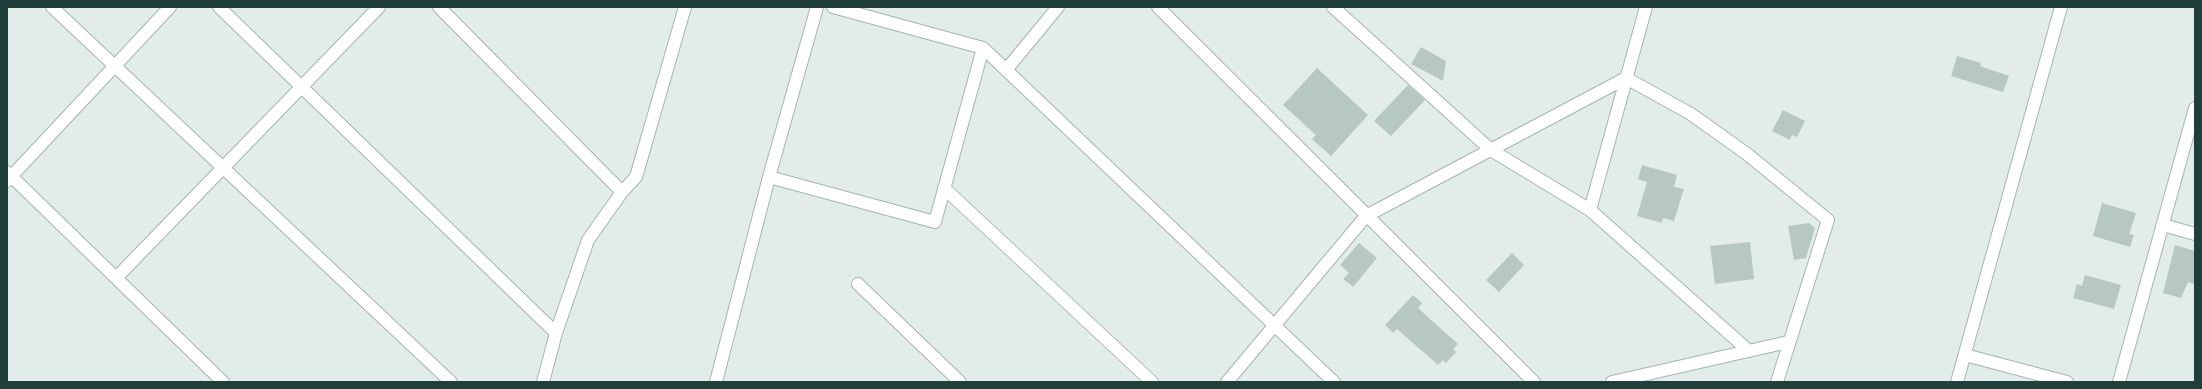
<!DOCTYPE html>
<html>
<head>
<meta charset="utf-8">
<style>
	body { margin:0 }
	#map { position:relative; width:2202px; height:389px; overflow:hidden; background:#e2ede9; font-family:Raleway,sans-serif }
	canvas { display:block }
	.frame { position:absolute; inset:0; border:8px solid #213f3a; pointer-events:none }
</style>
</head>
<body>
<div id="map">
<canvas width="2202" height="389"></canvas>
<div class="frame"></div>
</div>
<script>
const ctx = document.querySelector('canvas').getContext('2d');
ctx.lineJoin = 'round';
function paint(path, color) { ctx.fillStyle = color; ctx.fill(path, 'evenodd'); }
const shape = rows => new Path2D(rows.map(r => 'M' + r).join(''));
function stroke(path, color, width, dash) { ctx.strokeStyle = color; ctx.lineWidth = width; ctx.lineCap = dash ? 'butt' : 'round'; ctx.setLineDash(dash || []); ctx.stroke(path); }
paint(shape([
	[1421,47,1446,61,1443,81,1411,64],
	[1957,56,1981,63,1980,66,2009,76,2003,92,1951,76],
	[1317,68,1368,115,1331,156,1312,139,1316,135,1283,105],
	[1408,85,1425,100,1391,136,1374,121],
	[1783,110,1805,121,1797,137,1792,135,1790,140,1772,131],
	[1642,165,1677,175,1674,187,1684,189,1674,221,1663,218,1662,223,1637,216,1647,182,1638,179],
	[2102,203,2136,213,2129,234,2134,235,2130,247,2093,236],
	[1809,223,1815,228,1806,258,1794,260,1788,226],
	[1750,242,1754,279,1715,284,1710,246],
	[1359,243,1377,258,1353,287,1343,279,1349,273,1340,265],
	[2175,245,2195,251,2195,284,2188,282,2181,298,2163,293],
	[1512,253,1524,265,1499,292,1486,280],
	[2085,275,2121,285,2114,309,2073,298,2077,284,2082,286],
	[1413,295,1422,303,1418,308,1458,344,1453,349,1456,352,1446,363,1443,360,1438,365,1397,329,1393,333,1385,325]
]), '#b7c8c2');
const minor = shape([
	[52,7,451,382],
	[219,7,556,333,543,382],
	[439,7,622,192],
	[833,7,983,48,1334,382],
	[1158,7,1534,382],
	[1333,7,1491,150,1590,210,1749,351],
	[1006,70,1058,7],
	[7,172,223,382],
	[769,177,935,222,983,48],
	[7,181,170,7],
	[944,188,1152,382],
	[1590,210,1646,7],
	[2163,225,2195,234],
	[116,278,379,7],
	[858,284,960,382],
	[556,333,588,240,622,192,636,177,685,7],
	[1965,355,2067,382],
	[716,382,769,177,817,7],
	[1227,382,1366,216,1626,78,1691,114,1747,154,1828,220,1777,382],
	[1612,382,1788,342],
	[1957,382,2061,7],
	[2119,382,2195,108]
]);
stroke(minor, '#a4b5b1', 14);
stroke(minor, '#fff', 12);
</script>
</body>
</html>
